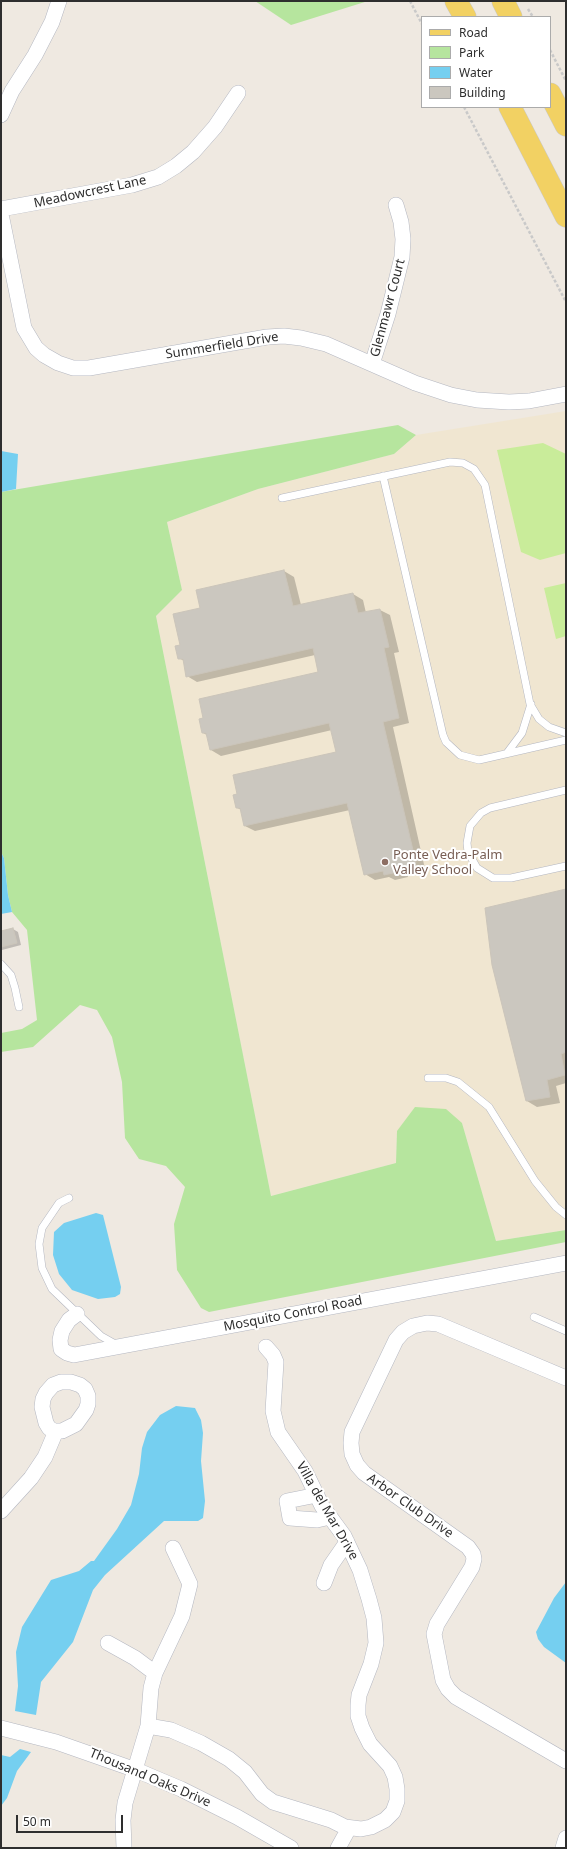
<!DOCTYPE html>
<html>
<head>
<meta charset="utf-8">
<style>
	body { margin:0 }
	#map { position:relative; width:567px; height:1849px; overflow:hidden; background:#efe9e1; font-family:"Noto Sans",sans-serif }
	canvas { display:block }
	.frame { position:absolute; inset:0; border:2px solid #2e2e2e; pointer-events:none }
	.legend { position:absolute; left:421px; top:16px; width:130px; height:92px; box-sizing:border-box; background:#fff; border:1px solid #ababab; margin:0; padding:5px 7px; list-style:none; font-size:12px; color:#2e2e2e }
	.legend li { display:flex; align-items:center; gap:8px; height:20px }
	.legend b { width:20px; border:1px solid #ababab }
	.scale { position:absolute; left:16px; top:1815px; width:107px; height:18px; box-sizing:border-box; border:2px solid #2e2e2e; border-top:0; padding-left:5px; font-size:12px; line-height:14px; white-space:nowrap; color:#2e2e2e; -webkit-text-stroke:3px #fff; paint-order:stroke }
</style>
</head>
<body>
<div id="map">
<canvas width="567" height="1849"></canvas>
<div class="frame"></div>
<ul class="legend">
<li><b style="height:5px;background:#f2d163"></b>Road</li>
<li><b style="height:11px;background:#b6e59e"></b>Park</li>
<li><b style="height:11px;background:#75cff0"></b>Water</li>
<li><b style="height:11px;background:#cbc7bf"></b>Building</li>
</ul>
<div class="scale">50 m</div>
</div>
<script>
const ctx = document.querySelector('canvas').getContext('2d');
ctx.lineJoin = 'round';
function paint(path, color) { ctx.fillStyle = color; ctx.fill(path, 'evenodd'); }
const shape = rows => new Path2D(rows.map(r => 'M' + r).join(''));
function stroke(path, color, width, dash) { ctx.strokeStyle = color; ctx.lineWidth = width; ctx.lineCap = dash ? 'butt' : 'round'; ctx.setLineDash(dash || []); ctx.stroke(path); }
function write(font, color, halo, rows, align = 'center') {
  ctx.font = font + ' "Noto Sans",sans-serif'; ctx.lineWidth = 4; ctx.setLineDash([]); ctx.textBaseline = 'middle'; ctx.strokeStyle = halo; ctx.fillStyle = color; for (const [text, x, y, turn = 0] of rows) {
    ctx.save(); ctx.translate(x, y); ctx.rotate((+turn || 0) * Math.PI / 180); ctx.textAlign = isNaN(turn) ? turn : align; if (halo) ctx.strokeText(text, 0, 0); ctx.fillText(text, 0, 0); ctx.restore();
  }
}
paint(shape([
	[566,411,566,1230,496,1241,462,1123,397,1131,396,1163,271,1196,156,616,182,590,167,522,258,489,394,454,416,435]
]), '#f0e6d1');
paint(shape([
	[255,1,368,1,291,25],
	[398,425,416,435,394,454,258,489,167,522,182,590,156,616,271,1196,396,1163,397,1131,415,1107,446,1109,462,1123,496,1241,566,1230,566,1242,209,1312,201,1308,177,1270,174,1224,185,1187,166,1166,139,1159,125,1138,122,1082,112,1037,97,1010,80,1005,33,1047,1,1052,1,1033,22,1029,37,1020,27,930,12,912,8,895,4,858,1,852,1,492]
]), '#b6e59e');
paint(shape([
	[543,443,566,454,566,553,540,560,521,552,497,450],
	[566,583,566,636,556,639,544,588]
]), '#c9ec9a');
paint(shape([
	[1,451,18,454,16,489,1,492],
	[1,852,4,858,8,895,12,912,1,914],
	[96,1213,103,1215,121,1287,120,1294,115,1297,98,1299,72,1290,59,1274,53,1255,54,1232,64,1223],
	[176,1406,195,1408,201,1420,203,1433,201,1461,205,1501,203,1518,198,1521,164,1521,105,1575,93,1590,73,1642,41,1682,36,1715,15,1711,18,1686,16,1652,22,1627,51,1580,79,1571,91,1561,94,1561,117,1529,131,1505,139,1474,142,1448,147,1432,160,1415],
	[566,1582,566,1663,544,1647,538,1639,536,1632,554,1598],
	[20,1749,31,1752,17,1771,7,1798,1,1806,1,1755,10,1757]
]), '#75cff0');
paint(shape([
	[284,571,294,577,301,605,353,594,363,600,366,613,380,610,390,615,399,652,394,653,409,723,393,727,425,869,407,873,408,877,395,880,389,877,375,880,365,874,350,810,255,831,245,826,242,810,237,808,337,753,332,730,221,756,211,750,207,735,203,733,319,673,315,655,197,682,187,676,184,661,179,658,181,646,201,609],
	[566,890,566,1083,556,1086,560,1103,537,1107,527,1101],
	[13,929,18,932,21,945,2,950,1,932]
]), '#0003');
const building = shape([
	[284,570,293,606,353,593,358,613,380,609,389,647,384,648,399,718,383,722,416,863,397,868,398,872,384,875,383,871,364,875,347,803,244,826,240,808,236,808,233,795,237,794,233,775,336,752,329,723,210,750,206,733,202,733,199,719,203,718,199,699,318,672,313,648,186,677,183,659,178,659,175,646,180,645,173,614,200,608,196,590,284,570],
	[566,889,566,1052,561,1054,565,1075,547,1080,550,1097,526,1101,492,965,485,908,566,889],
	[13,928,17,943,1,947,1,931,13,928]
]);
paint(building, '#cbc7bf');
stroke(building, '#cbc5ba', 1);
const lane = shape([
	[383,476,443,735,446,742,460,755,479,760,566,740],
	[282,498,450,462,463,463,474,469,485,485,530,704,539,719,549,727,566,733],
	[507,753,522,733,531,704],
	[566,790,490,808,481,813,470,826,467,843,468,852,477,868,493,878,511,878,566,866],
	[1,964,11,975,15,988,19,1007],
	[428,1078,446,1078,458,1082,489,1107,535,1181,556,1207,566,1215],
	[69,1198,59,1203,42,1228,39,1244,42,1268,52,1289,101,1336,117,1345],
	[534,1317,566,1331]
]);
const street = shape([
	[1,115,12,91,35,55,52,22,59,1],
	[1,209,132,185,158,177,176,166,193,152,215,127,238,93],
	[1,214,24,328,36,348,44,355,58,363,73,368,89,368,267,337,284,336,301,338,326,344,415,383,451,395,477,400,509,402,529,401,566,394],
	[372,364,388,314,402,257,403,239,401,222,396,205],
	[77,1314,69,1320,62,1331,60,1340,61,1349,67,1353,74,1355,566,1263],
	[566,1378,438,1324,427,1323,413,1326,403,1332,396,1340,352,1432,351,1443,352,1454,357,1465,364,1473,468,1547,473,1554,474,1559,472,1567,437,1624,434,1634,443,1680,448,1689,456,1697,566,1761],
	[61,1382,71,1382,80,1385,85,1389,88,1396,88,1404,86,1410,76,1424,62,1431,54,1431,49,1428,46,1423,42,1407,43,1399,46,1393,53,1385,61,1382],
	[317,1495,287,1501,290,1518,317,1520,330,1517],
	[1,1511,31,1478,45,1457,56,1431],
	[324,1583,331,1565,347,1542],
	[108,1643,135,1658,155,1673],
	[148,1726,171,1730,201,1743,229,1759,245,1772,262,1794,273,1802,331,1820,345,1827,361,1829,371,1827,385,1820,393,1812,397,1801,397,1789,395,1777,390,1766,370,1744,362,1728,358,1716,358,1705,359,1695,371,1664,376,1643,374,1618,369,1599,360,1570,344,1536,322,1506,305,1471,278,1432,273,1411,276,1362,273,1355,266,1347],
	[1,1728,56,1742,136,1770,181,1789,237,1817,291,1848],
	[124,1848,123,1820,125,1803,148,1726,151,1688,155,1673,182,1616,190,1584,173,1548],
	[338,1848,349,1828],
	[563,1848,566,1838]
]);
const primary = shape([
	[456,1,465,17],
	[503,1,511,17],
	[550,94,566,125],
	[510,107,566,216]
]);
stroke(lane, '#b4b7c1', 8);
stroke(street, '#b4b7c1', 16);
stroke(primary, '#c9c9c9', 23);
stroke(shape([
	[410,1,422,24],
	[528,9,533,17],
	[550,50,566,81],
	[464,107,566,302]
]), '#c9c9c9', 2.5, [3, 2]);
stroke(lane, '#fff', 7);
stroke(street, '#fff', 15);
stroke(primary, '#f2d163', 22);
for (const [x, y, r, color] of [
	[385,862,4,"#8d6e63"]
]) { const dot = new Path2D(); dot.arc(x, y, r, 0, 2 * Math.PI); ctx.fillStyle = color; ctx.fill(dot); stroke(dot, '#fff', 1.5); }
write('13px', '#2e2e2e', '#fff', [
	["Meadowcrest Lane",90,192,-12],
	["Glenmawr Court",388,308,-75],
	["Summerfield Drive",222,346,-9],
	["Mosquito Control Road",293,1314,-11],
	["Arbor Club Drive",410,1506,35],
	["Villa del Mar Drive",327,1511,60],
	["Thousand Oaks Drive",150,1778,23]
]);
write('13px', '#785e54', '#fff', [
	["Ponte Vedra-Palm",393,855],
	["Valley School",393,870]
], 'left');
</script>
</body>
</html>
